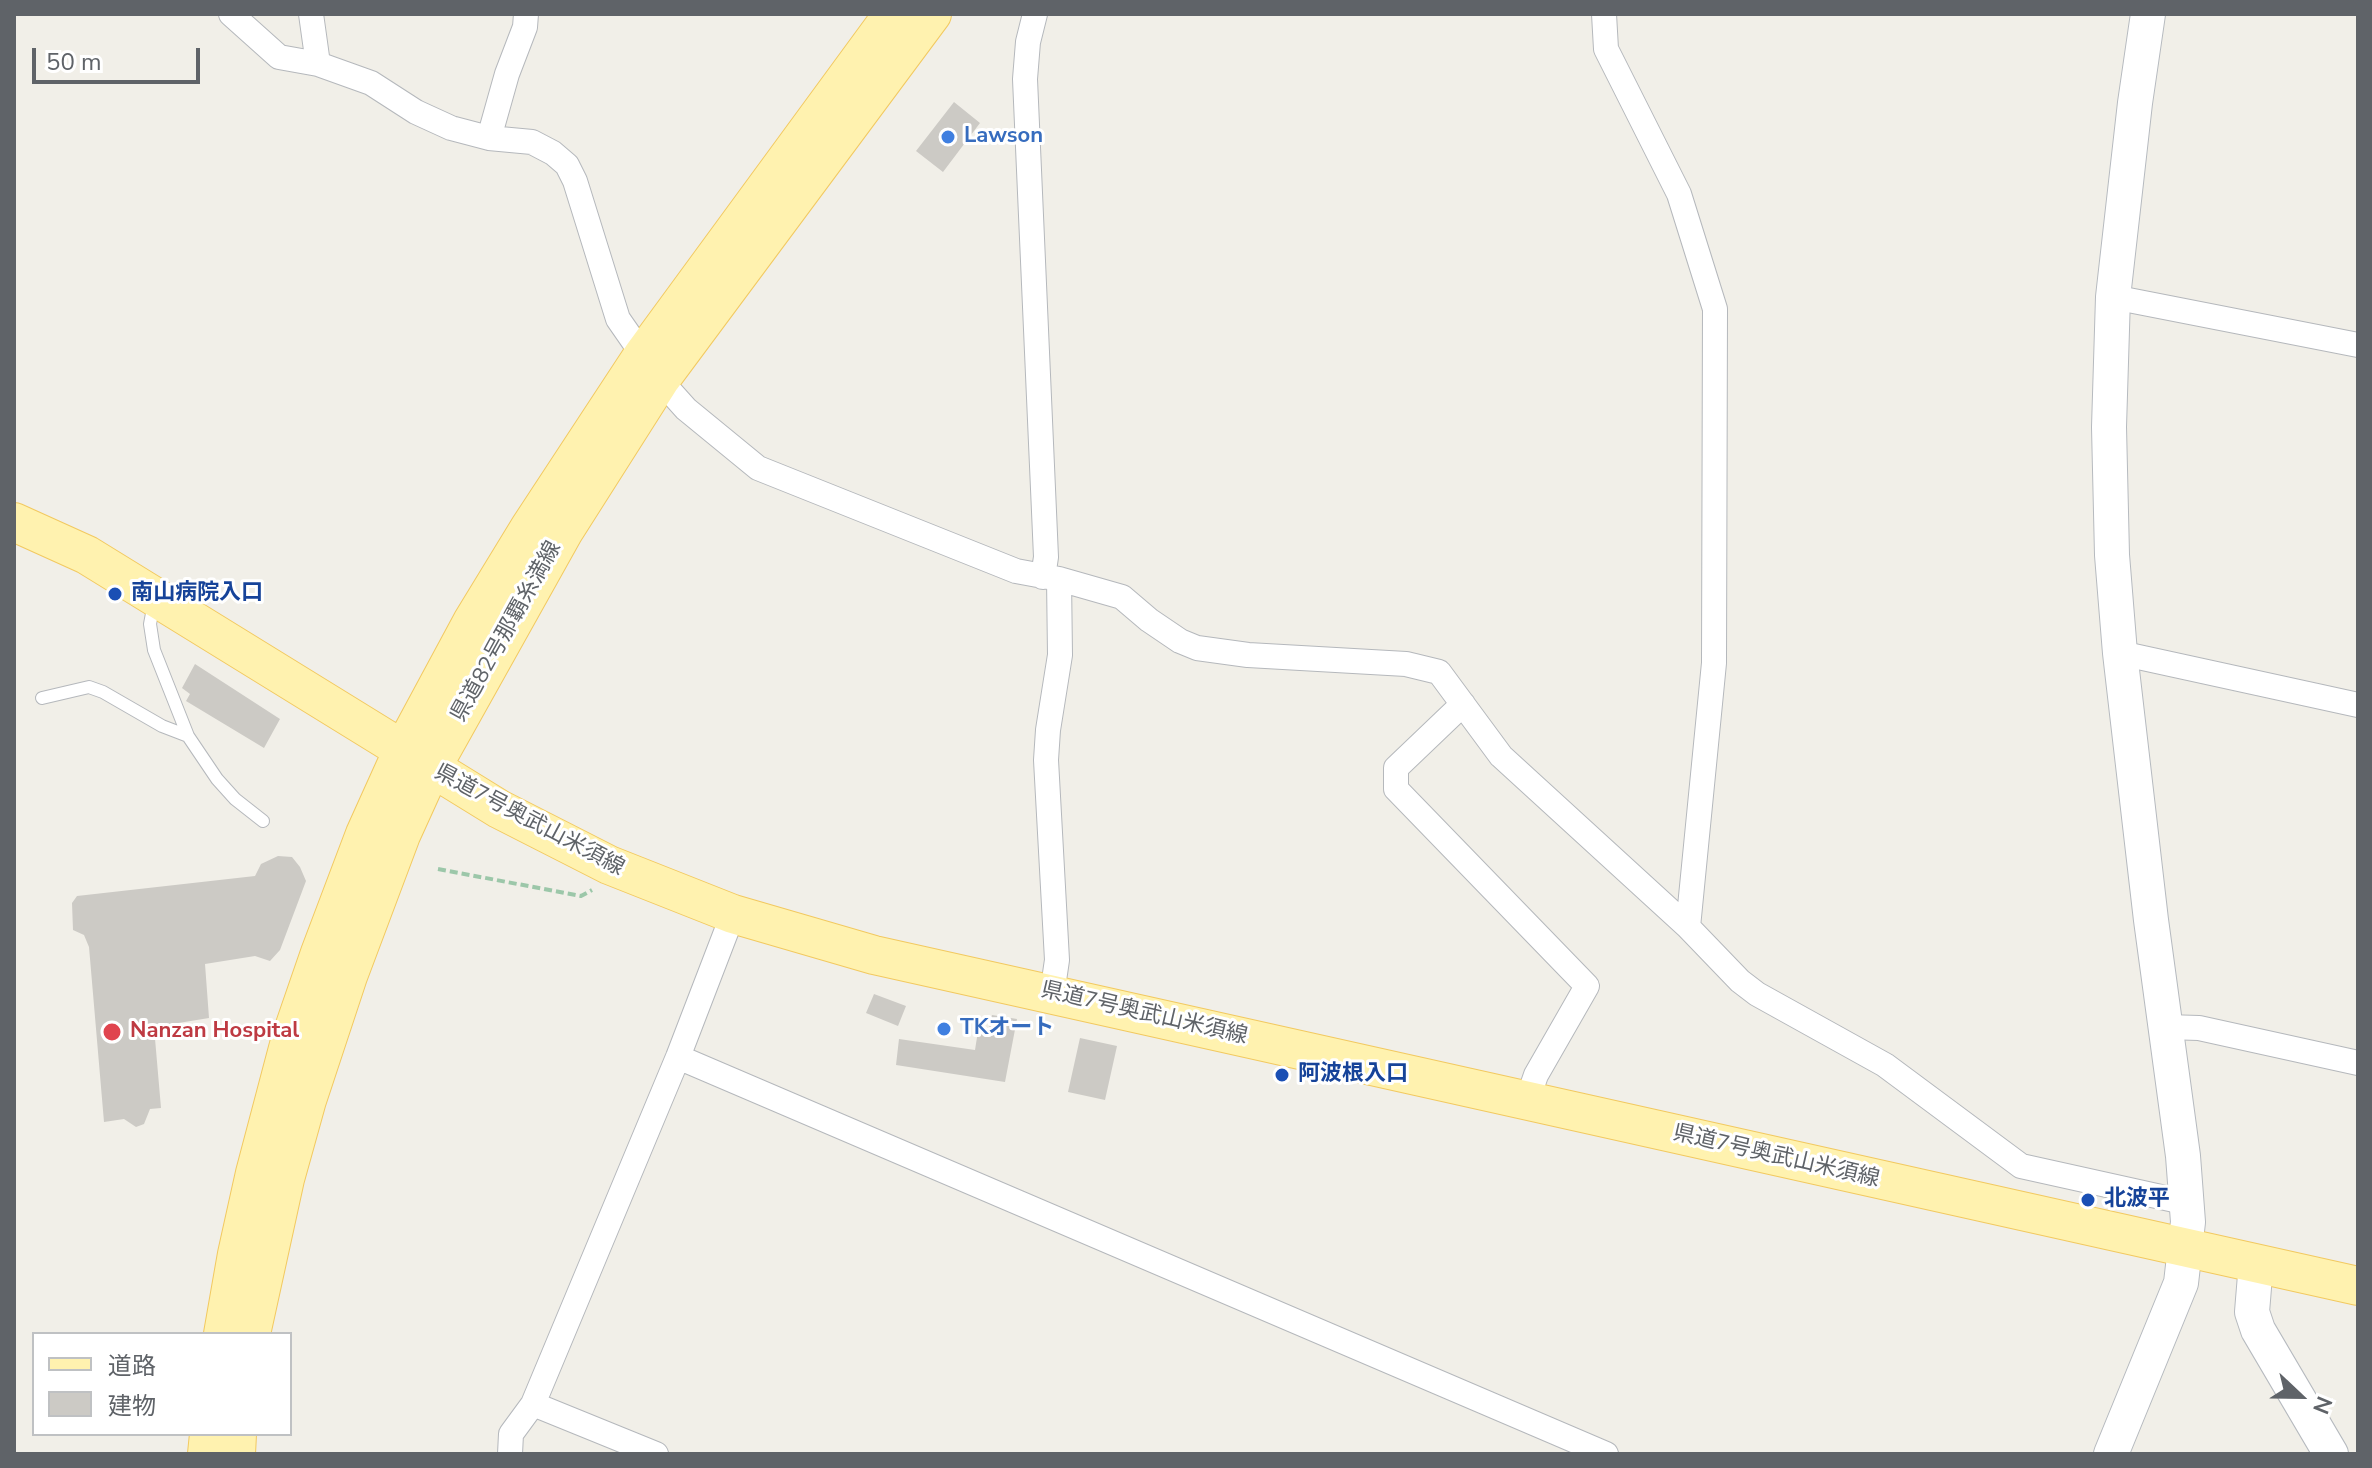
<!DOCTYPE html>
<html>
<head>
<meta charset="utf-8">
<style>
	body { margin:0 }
	#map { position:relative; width:2372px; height:1468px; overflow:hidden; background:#f1efe8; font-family:"Nunito Sans","Noto Sans JP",sans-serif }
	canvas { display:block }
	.frame { position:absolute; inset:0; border:16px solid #5f6368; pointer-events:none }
	.legend { position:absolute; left:32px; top:1332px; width:260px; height:104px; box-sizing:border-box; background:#fff; border:2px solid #bfc1c3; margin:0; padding:10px 14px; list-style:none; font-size:24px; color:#5f6368 }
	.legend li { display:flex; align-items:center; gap:16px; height:40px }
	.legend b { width:40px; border:2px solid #bfc1c3 }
	.north { position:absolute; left:2260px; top:1356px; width:80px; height:80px; -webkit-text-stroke:6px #fff; paint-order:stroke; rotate:112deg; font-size:22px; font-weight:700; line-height:32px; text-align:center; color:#5f6368 }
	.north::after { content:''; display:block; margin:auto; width:28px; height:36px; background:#5f6368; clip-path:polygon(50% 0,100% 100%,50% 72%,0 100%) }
	.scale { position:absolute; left:32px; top:48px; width:168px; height:36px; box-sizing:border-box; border:4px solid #5f6368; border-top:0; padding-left:10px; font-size:24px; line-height:28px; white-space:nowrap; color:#5f6368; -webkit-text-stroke:6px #fff; paint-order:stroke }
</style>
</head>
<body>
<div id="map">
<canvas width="2372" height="1468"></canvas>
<div class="frame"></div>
<ul class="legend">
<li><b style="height:10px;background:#fff2af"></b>道路</li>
<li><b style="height:22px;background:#cccac5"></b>建物</li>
</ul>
<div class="north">N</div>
<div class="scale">50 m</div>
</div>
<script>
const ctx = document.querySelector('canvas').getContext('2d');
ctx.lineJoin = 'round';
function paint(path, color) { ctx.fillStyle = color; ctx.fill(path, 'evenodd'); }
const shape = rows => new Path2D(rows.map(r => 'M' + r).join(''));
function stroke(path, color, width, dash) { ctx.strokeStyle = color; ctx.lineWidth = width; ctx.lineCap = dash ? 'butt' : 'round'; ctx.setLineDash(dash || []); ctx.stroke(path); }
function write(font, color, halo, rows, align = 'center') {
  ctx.font = font + ' "Nunito Sans","Noto Sans JP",sans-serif'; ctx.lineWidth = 6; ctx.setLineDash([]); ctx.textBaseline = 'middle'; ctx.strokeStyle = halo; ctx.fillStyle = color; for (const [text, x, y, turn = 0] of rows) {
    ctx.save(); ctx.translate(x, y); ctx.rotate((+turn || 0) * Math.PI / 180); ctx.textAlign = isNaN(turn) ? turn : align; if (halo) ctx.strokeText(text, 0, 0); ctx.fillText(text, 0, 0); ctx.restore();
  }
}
paint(shape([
	[954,102,980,123,943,172,916,151],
	[195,664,280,719,264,748,186,701,190,694,182,688],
	[278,856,292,857,300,867,306,881,280,950,270,961,255,956,205,964,209,1018,154,1027,161,1108,150,1109,144,1124,136,1127,124,1119,104,1122,89,947,84,935,73,930,72,903,77,896,255,876,261,864],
	[874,994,906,1006,898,1026,866,1013],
	[992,1015,1017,1019,1005,1082,896,1065,899,1039,975,1050,978,1031,988,1033],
	[1080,1038,1117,1046,1105,1100,1068,1092]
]), '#cccac5');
const lane = shape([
	[154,603,150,624,154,650,188,736,217,779,235,799,263,821],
	[42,698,89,687,103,692,162,726,188,736]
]);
const street = shape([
	[231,14,279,57,318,64,371,83,416,112,451,128,489,138,532,142,553,153,567,165,575,181,618,319,643,355],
	[311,14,318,64],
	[1035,14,1028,42,1025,79,1046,557,1043,577],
	[1604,14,1606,49,1679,194,1715,309,1714,663,1688,927],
	[489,138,507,74,525,27,526,14],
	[2113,297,2358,345],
	[660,380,686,409,758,468,1016,571,1059,579,1122,597,1149,620,1180,641,1197,648,1248,655,1406,664,1439,672,1501,756,1688,927,1740,981,1757,994,1885,1065,2021,1166,2188,1203],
	[2120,653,2358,705],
	[1463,704,1396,768,1396,789,1587,986,1536,1075,1527,1101],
	[1052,994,1057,960,1046,760,1048,730,1060,655,1059,579],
	[2166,1027,2199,1028,2358,1063],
	[678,1057,1606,1454],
	[533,1404,656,1454],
	[510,1454,511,1434,533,1404,678,1057,733,914]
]);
const secondary = shape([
	[2256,1263,2252,1312,2258,1330,2331,1454],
	[2111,1454,2181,1283,2188,1222,2183,1156,2151,920,2120,653,2112,555,2109,427,2113,297,2135,103,2148,14]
]);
const primary = shape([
	[14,522,87,555,499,809,609,865,733,914,874,955,2358,1286],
	[223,1334,237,1254,255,1173,291,1037,320,953,365,834,402,752,472,622,530,527,643,355,893,14],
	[251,1334,285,1179,307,1100,348,976,401,835,431,769,564,531,660,380,932,14],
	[207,1454,209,1434],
	[236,1454,237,1434]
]);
stroke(lane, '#b5b8bc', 14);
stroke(street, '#b5b8bc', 26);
stroke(secondary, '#b6babf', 36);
stroke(primary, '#f2c960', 40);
stroke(shape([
	[438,869,581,896,592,890]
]), '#9cc7a9', 4, [8, 4]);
stroke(lane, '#fff', 12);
stroke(street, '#fff', 24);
stroke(secondary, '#fff', 34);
stroke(primary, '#fff2af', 38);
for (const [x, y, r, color] of [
	[948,137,8,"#3f7fe0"],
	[115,594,8,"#1a4fb4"],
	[944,1029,8,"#3f7fe0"],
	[112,1032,10,"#e0444e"],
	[1282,1075,8,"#1a4fb4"],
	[2088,1200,8,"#1a4fb4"]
]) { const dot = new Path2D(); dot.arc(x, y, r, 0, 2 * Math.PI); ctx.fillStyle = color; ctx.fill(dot); stroke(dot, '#fff', 3); }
write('bold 22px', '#366cbe', '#fff', [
	["Lawson",964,137],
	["TKオート",960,1029]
], 'left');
write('bold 22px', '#164399', '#fff', [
	["南山病院入口",131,594],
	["阿波根入口",1298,1075],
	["北波平",2104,1200]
], 'left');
write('22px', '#5f6368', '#fff', [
	["県道82号那覇糸満線",507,632,-61],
	["県道7号奥武山米須線",529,821,28],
	["県道7号奥武山米須線",1144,1014,13],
	["県道7号奥武山米須線",1776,1157,13]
]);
write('bold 22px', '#be3a42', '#fff', [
	["Nanzan Hospital",130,1032]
], 'left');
</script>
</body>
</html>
